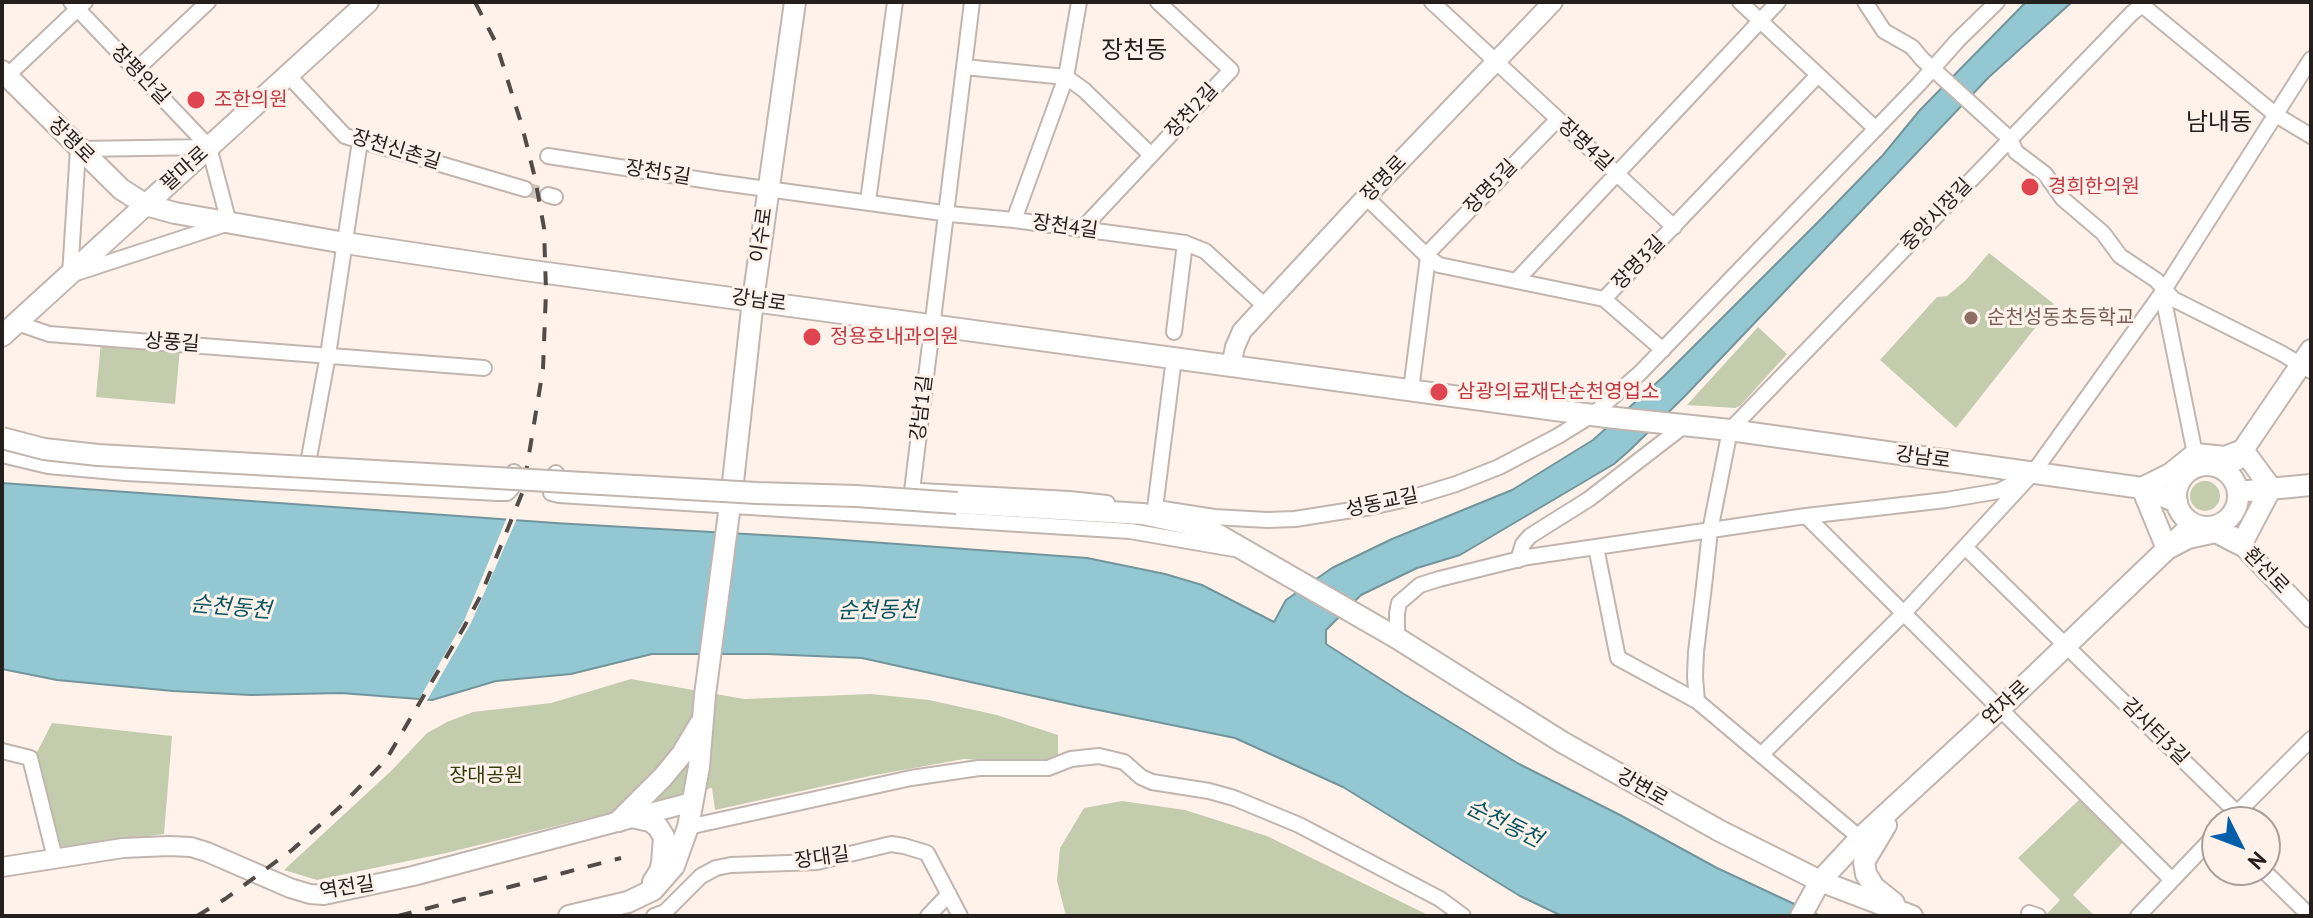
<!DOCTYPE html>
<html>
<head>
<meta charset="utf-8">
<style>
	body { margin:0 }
	#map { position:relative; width:2313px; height:918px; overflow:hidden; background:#fff2eb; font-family:"PT Sans",sans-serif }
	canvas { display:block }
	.frame { position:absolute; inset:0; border:4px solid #241f1d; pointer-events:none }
	.north { position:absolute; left:2201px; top:806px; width:80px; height:80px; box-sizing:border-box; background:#fff2eb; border:2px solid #a79e99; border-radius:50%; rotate:132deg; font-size:22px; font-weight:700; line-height:32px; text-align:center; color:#241f1d }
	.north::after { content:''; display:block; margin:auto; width:28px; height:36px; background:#025fac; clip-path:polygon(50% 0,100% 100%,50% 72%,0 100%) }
</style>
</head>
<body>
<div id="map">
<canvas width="2313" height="918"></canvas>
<div class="frame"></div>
<div class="north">N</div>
</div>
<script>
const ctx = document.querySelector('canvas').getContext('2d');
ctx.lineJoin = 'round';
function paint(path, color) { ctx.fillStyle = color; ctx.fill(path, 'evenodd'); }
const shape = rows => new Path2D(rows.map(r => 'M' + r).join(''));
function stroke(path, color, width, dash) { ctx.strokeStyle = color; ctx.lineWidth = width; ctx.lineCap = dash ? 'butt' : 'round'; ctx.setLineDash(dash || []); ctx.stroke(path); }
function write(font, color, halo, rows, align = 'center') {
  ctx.font = font + ' "PT Sans","Noto Sans KR",sans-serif'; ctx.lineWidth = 6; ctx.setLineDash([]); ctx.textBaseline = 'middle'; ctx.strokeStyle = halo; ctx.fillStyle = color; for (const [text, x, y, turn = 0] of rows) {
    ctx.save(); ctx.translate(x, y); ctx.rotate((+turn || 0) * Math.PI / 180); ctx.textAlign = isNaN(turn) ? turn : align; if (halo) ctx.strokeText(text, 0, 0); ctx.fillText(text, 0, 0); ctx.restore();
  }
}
paint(shape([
	[1989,253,2054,304,1956,428,1880,360,1937,297,1947,296,1966,280],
	[1758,327,1787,354,1740,406,1735,408,1687,405],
	[101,341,180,348,175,404,96,397],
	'2190 496a15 15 0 1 1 30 0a15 15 0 1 1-30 0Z',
	[631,679,744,699,871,694,929,700,997,715,1058,735,1058,762,1021,762,964,759,870,776,715,810,712,788,446,853,317,880,284,870,391,771,427,733,447,722,473,712,551,703],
	[52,723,172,736,164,834,59,847,34,758],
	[2082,797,2126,839,2073,895,2095,916,2049,916,2046,915,2060,900,2018,858],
	[1122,801,1185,810,1267,836,1430,916,1066,916,1057,881,1060,848,1084,808]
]), '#c3ccad');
const water = shape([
	[2026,2,2072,2,1989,77,1684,397,1630,450,1614,464,1460,555,1417,568,1361,595,1326,630,1326,644,1404,694,1519,764,1620,815,1717,868,1820,916,1562,916,1520,896,1343,787,1235,738,1079,706,862,658,767,654,652,654,571,674,496,681,432,700,341,693,251,695,173,691,57,680,2,669,2,483,555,523,816,538,1087,558,1165,574,1202,585,1274,622,1286,600,1332,568,1392,539,1512,490,1593,440,1663,377,1821,219,1883,155,1920,110,2026,2]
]);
paint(water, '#93c8d3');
stroke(water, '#72959c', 2);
paint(shape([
	[508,515,518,516,471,623,425,704,417,703,464,621]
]), '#fff2eb');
stroke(shape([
	[525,189,548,195]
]), '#d3c8c2', 14, [14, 7]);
const minor = shape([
	[71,2,209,147,229,223,70,275,78,149,209,147],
	[1432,2,1674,227],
	[1740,2,1876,129],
	[1865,2,1884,31,1912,47,1922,59,2010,139,2016,152,2045,174,2063,199,2103,233,2120,256,2156,280,2173,299,2281,353,2311,371],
	[2142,5,2276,115,2311,136],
	[964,67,1066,77,1084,90,1151,155],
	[136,70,208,2],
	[288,75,345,136,525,189],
	[7,76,85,2],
	[548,156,716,182,950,214,1014,220,1185,243,1205,251,1265,306],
	[548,195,555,197],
	[1366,197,1428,257,1439,265,1604,299,1663,350],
	[868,201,895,2],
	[1014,220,1066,77,1079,2],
	[1082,229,1231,70,1158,2],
	[1426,255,1557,120],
	[1516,281,1778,2],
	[2164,290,2165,306,2195,454,2195,468],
	[1604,299,1818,75],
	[17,323,49,334,484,368],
	[1174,332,1185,243],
	[1411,390,1428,257],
	[2,455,48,466,126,473,498,493,507,493,511,489,516,475,514,472],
	[556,473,553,476,551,493,559,495,1130,531,1234,549],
	[306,474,328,355,360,141],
	[912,491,972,2],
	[920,491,1069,499,1107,503],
	[1155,508,1174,358],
	[1163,509,1214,517,1267,520,1295,519,1371,507,1407,499,1456,484,1499,467,1558,436,1592,415,1640,373,1919,84,1958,40,1997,2],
	[1806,516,1946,500,1999,491,2022,479],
	[1596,547,1618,658,1697,701],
	[1965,547,2232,808,2239,822],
	[1518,560,1523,544,1530,536,1589,499,1685,425],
	[1397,638,1397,613,1399,603,1420,585,1439,579,1528,557,1806,516,2172,880],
	[2,751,30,758,55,858],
	[1761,755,1904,613,2033,473,2164,290,2311,59],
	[2228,822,2311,739],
	[688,827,911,778,979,768,1048,768,1071,759,1099,756,1124,762,1141,777,1152,782,1209,791,1234,798,1299,825,1440,899,1463,916],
	[1860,838,1697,701,1695,677,1696,652,1704,586,1710,531,1730,430,2132,13,2146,2],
	[2263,870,2310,916],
	[2029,913,2038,916],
	[654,916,665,912,701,876,716,868,731,865,817,862,891,844,904,846,927,853,960,916],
	[928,916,949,894],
	[2138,916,2217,833]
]);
const tertiary = shape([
	[1231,366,1235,347,1242,331,1366,197,1553,2],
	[2233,536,2311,618],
	[2,867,123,848,169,846,191,847,207,852,290,888,310,894,324,895,413,876,692,802]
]);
const secondary = shape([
	[2,71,121,189,146,205,175,213,345,243,525,270,1607,417,1730,430,2142,488,2177,502],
	[2,336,368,2],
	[2243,450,2271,488,2241,545,2216,532,2188,538,2167,549,2142,488,2170,474,2195,454,2225,457,2243,450],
	[2236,460,2311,350],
	'2176 496a31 31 0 1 1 62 0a31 31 0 1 1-62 0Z',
	[2238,492,2311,485],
	[957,503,1143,514,1189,524,1213,532,1397,638,1562,742,1720,831,1820,881,1912,916],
	[632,817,650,821,658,827,664,837,662,863,660,871,653,882],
	[619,821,663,777,682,754,700,724],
	[1886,825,1864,862,1866,874,1874,887,1894,903],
	[569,916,628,902,653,890,674,866,688,827,699,767,705,695,733,482,753,300,795,2],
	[1801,916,1820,881,1860,838,2001,708,2193,524]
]);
stroke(minor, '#c1b5af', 18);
stroke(tertiary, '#c1b5af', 22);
stroke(secondary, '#c1b5af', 24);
stroke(minor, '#fff', 14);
stroke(tertiary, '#fff', 18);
stroke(secondary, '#fff', 20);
stroke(shape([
	[197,916,225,899,292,850,341,806,386,760,464,627,481,595,523,491,543,369,546,291,544,228,535,178,522,126,496,43,475,2],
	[398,916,621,858]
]), '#524b48', 4, [14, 14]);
const secondaryBridge = shape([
	[2,438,44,449,98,455,757,493,856,496,957,503]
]);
stroke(secondaryBridge, '#c1b5af', 24, []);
stroke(secondaryBridge, '#fff', 20);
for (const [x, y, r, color] of [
	[196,100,10,"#e0444e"],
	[2030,187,10,"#e0444e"],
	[1971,318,8,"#8d6e63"],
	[812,337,10,"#e0444e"],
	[1439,392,10,"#e0444e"]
]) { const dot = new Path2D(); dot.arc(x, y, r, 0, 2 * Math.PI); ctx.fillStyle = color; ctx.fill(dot); stroke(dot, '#fff2eb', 3); }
write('20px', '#241f1d', '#fff2eb', [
	["장평안길",140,75,46],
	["장천2길",1192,111,-47],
	["장평로",71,141,45],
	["장명4길",1585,145,43],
	["장천신촌길",396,150,17],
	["팔마로",185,169,-42],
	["장천5길",658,173,9],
	["장명로",1384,179,-46],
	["장명5길",1491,187,-46],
	["중앙시장길",1937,215,-46],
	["장천4길",1065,227,8],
	["이수로",762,235,-82],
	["장명3길",1639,263,-46],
	["강남로",759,301,8],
	["상풍길",172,343,4],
	["강남1길",922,408,-83],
	["강남로",1923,458,8],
	["성동교길",1382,503,-12],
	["환선로",2266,571,46],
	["연자로",2006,703,-43],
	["감사터3길",2155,732,45],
	["강변로",1642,788,30],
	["장대길",822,858,-8],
	["역전길",347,888,-9]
]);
write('20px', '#be3a42', '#fff2eb', [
	["조한의원",214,100],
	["경희한의원",2048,187],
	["정용호내과의원",830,337],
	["삼광의료재단순천영업소",1457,392]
], 'left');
write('20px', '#785e54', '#fff2eb', [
	["순천성동초등학교",1987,318]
], 'left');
write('20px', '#323c0c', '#fff2eb', [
	["장대공원",486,776]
]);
write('italic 22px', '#065561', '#fff2eb', [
	["순천동천",231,608,5],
	["순천동천",878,611,-1],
	["순천동천",1504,824,26]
]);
write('24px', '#241f1d', '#fff2eb', [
	["장천동",1134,51],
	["남내동",2219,123]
]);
</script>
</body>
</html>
